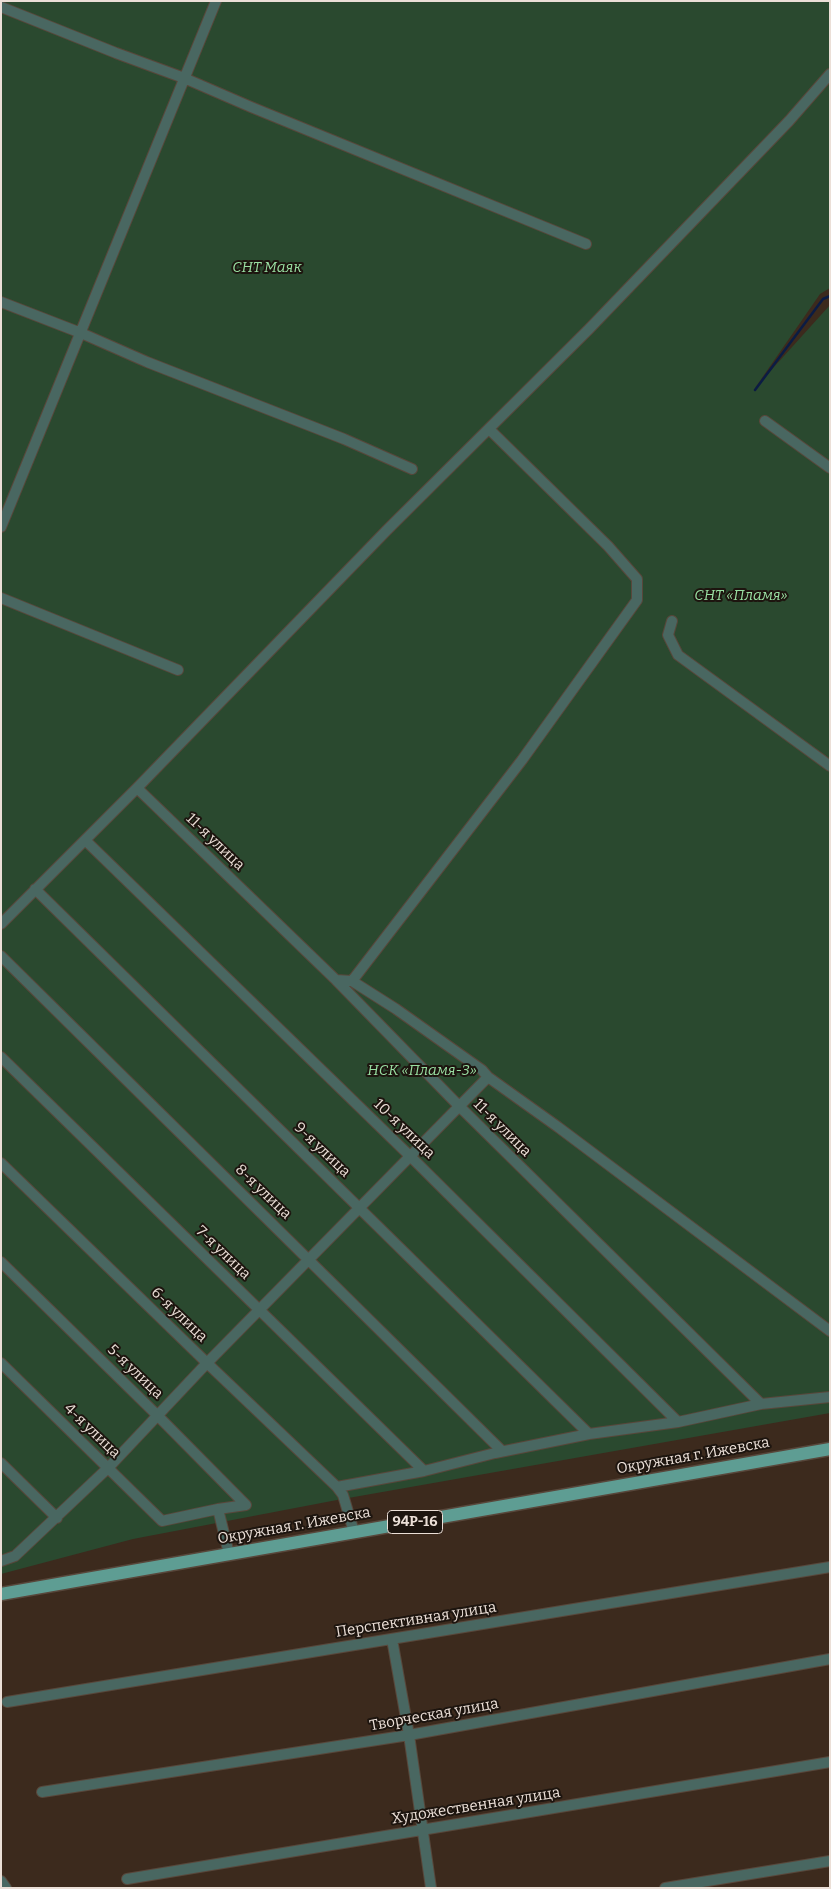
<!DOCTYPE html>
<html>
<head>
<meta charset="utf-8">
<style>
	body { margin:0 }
	#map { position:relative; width:831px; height:1889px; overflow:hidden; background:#3c2a1d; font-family:Bitter,serif }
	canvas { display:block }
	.frame { position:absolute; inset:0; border:2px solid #ebdfd7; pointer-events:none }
</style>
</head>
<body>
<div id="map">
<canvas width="831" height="1889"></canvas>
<div class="frame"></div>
</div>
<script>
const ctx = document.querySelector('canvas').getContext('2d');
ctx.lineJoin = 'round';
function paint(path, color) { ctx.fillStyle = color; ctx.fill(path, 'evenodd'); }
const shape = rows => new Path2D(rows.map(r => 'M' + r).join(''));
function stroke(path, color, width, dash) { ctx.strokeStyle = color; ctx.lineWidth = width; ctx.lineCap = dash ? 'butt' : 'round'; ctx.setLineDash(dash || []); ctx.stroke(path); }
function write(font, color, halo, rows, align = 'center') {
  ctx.font = font + ' Bitter,serif'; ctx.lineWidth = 4; ctx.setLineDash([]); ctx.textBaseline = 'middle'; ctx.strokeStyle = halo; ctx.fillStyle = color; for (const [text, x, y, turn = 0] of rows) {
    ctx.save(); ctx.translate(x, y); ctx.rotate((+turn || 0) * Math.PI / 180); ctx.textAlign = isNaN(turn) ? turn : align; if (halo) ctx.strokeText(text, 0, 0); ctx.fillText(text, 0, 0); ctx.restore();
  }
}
paint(shape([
	[1,1,830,1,830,288,820,294,755,388,830,305,830,1413,337,1500,133,1539,1,1574]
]), '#2a492f');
stroke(shape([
	[755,390,823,299,830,296]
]), '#0b1c44', 2.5);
const minor = shape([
	[1,7,116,53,184,78,251,107,586,244],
	[1,302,81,333,147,362,344,439,412,469],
	[765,421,830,468],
	[1,527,216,1],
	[1,598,178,670],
	[672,621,668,635,678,655,830,766],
	[137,788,336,980,459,1106,761,1404],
	[85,840,411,1157,678,1422],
	[35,889,589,1434],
	[1,924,137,788,387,530,589,329,789,121,830,74],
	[1,956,502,1451],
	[352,981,522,760,637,600,637,579,608,546,489,429],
	[1,1057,424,1471],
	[488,1077,558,1127,830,1331],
	[1,1163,207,1363,337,1487,343,1495,354,1532],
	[1,1262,158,1416,246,1505],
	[1,1363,162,1521,218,1509],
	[1,1463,57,1518],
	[337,1487,424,1471,495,1453,589,1434,678,1422,761,1404,830,1397],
	[229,1554,218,1509,246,1505],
	[1,1561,15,1556,109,1467,207,1363,488,1077,482,1070,396,1009,352,981,336,980],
	[392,1639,409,1735,431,1888],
	[7,1702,830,1567],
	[42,1792,409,1735,830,1659],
	[127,1879,830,1762],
	[1,1881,6,1888],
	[665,1888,830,1861]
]);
const major = shape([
	[1,1594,830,1449]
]);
stroke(minor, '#58473b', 12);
stroke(major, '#58473b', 15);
stroke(minor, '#496761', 10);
stroke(major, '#5e9d93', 12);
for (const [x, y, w] of [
	[415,1522,55]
]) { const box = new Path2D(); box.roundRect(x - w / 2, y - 11.5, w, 23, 4); ctx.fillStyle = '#1d150f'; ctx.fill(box); stroke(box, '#ebdfd7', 1); }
write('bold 14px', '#ebdfd7', null, [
	["94Р-16",415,1522]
]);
write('italic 15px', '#99dfa2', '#1d150f', [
	["СНТ Маяк",267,268],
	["СНТ «Пламя»",741,596],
	["НСК «Пламя-3»",422,1071]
]);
write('15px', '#ebdfd7', '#1d150f', [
	["11-я улица",215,842,44],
	["11-я улица",502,1128,45],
	["10-я улица",404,1129,44],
	["9-я улица",322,1150,44],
	["8-я улица",263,1192,44],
	["7-я улица",223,1253,44],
	["6-я улица",179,1315,44],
	["5-я улица",135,1372,44],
	["4-я улица",92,1431,44],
	["Окружная г. Ижевска",693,1456,-10],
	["Окружная г. Ижевска",294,1526,-10],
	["Перспективная улица",416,1620,-9],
	["Творческая улица",434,1715,-10],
	["Художественная улица",476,1806,-9]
]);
</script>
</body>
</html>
